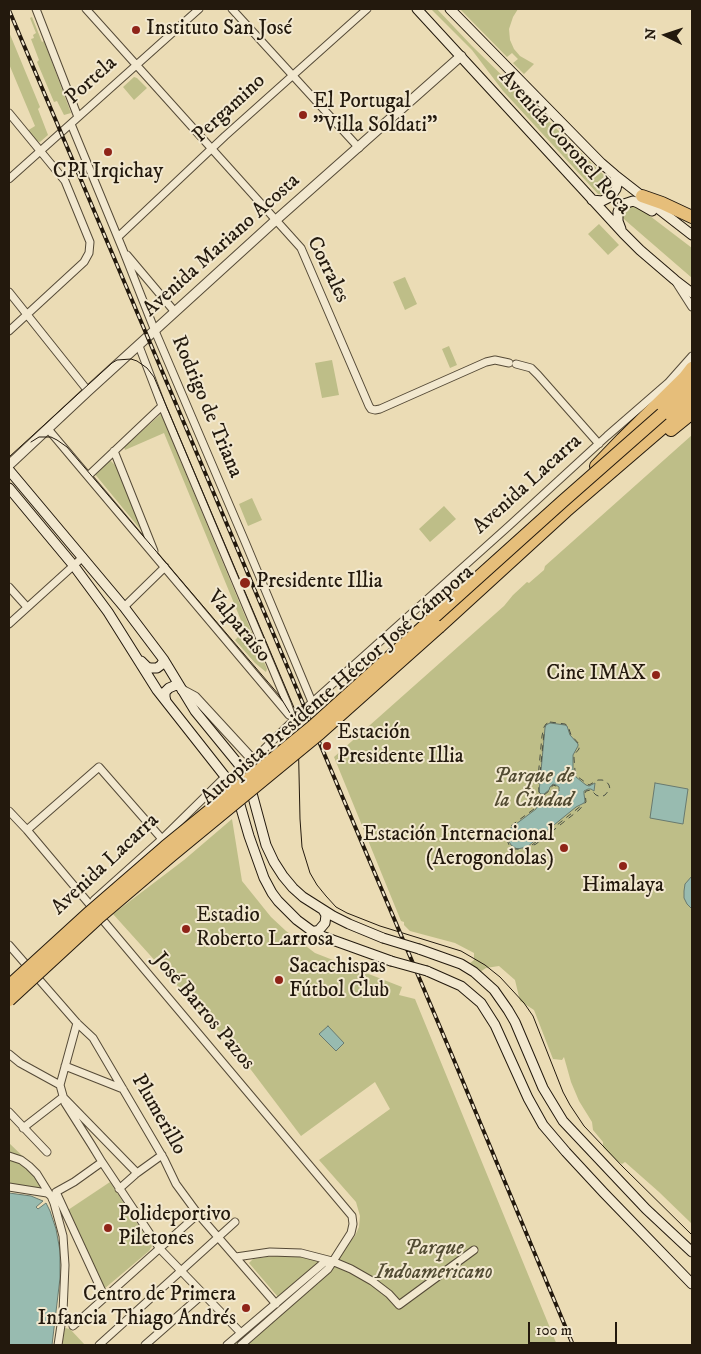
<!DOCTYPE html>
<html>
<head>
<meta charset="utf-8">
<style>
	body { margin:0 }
	#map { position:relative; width:701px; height:1354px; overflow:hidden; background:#ebdcb5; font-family:"IM FELL DW Pica",serif }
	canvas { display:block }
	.frame { position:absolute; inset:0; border:10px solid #23190d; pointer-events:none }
	.north { position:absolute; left:641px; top:10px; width:50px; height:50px; -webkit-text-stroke:4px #f2e8cf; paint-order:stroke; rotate:274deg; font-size:14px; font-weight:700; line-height:20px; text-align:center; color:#23190d }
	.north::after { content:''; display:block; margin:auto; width:18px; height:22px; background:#23190d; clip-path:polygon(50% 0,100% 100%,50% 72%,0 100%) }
	.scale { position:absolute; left:528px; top:1322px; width:89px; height:22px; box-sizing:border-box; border:2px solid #23190d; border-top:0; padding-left:6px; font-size:15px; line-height:18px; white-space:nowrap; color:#23190d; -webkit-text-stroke:4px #f2e8cf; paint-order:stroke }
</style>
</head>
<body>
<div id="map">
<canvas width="701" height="1354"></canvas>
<div class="frame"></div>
<div class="north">N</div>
<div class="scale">100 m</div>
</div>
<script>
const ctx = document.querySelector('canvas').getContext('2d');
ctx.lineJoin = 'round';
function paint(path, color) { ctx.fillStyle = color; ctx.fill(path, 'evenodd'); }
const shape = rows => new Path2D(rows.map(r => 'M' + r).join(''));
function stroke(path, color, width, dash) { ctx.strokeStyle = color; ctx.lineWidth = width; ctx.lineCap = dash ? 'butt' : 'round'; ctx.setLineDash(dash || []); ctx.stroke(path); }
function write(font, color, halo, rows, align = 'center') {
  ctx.font = font + ' "IM FELL DW Pica",serif'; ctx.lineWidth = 4; ctx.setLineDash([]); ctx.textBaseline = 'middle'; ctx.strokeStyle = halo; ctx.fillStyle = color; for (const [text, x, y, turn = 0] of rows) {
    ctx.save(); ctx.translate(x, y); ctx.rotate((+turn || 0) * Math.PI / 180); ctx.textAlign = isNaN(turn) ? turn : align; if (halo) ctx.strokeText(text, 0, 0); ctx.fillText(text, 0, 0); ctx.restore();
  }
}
paint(shape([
	[431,9,437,9,472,46,609,180,610,190,606,195,598,194,503,91,472,50],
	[460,9,518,9,513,17,509,29,510,40,514,49,520,56,534,64,524,74,513,63,518,59,512,53,507,57],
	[32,17,42,42,44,41,71,113,64,115,57,101,54,102,37,62,39,60,31,39,34,38,33,35,36,33,30,18],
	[9,32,40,107,38,109,48,135,40,142,36,141,27,131,35,126,9,64],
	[134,77,137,78,147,88,134,100,123,87],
	[638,203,650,216,692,248,692,278,625,220,621,215,623,206],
	[599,224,619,245,608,255,588,234],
	[405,277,417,304,405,310,393,282],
	[449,346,457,365,450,368,442,349],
	[332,360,339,395,322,398,315,363],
	[161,414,267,669,266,672,255,663,235,640,245,630,164,433,125,450,124,447],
	[692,435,692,1224,659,1192,625,1162,622,1164,617,1161,603,1147,603,1142,593,1130,592,1122,579,1101,571,1082,564,1057,562,1060,553,1059,534,1010,520,1001,515,980,499,966,486,968,480,972,471,969,469,964,474,960,474,953,455,943,410,931,404,925,404,922,401,921,334,757,504,606,513,595,527,582,529,583,544,570,545,566],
	[110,460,115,465,145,535,94,473],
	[252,498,262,520,248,526,239,504],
	[444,506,456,519,430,542,419,529],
	[232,819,242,881,271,917,286,931,315,953,402,987,399,995,415,999,557,1345,227,1345,327,1260,332,1261,355,1236,359,1227,360,1216,356,1202,319,1160,390,1109,375,1082,301,1136,239,1054,113,914,184,860],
	[9,1143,36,1169,46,1191,9,1184],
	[110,1182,152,1246,149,1251,104,1289,68,1210],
	[279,1256,301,1257,315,1259,320,1261,278,1297,249,1263,253,1259,266,1257],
	[65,1328,70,1329,85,1345,62,1345]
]), '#bebe88');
const water = shape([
	[550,723,565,725,567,726,570,735,578,744,578,746,573,755,573,772,576,777,586,785,589,786,595,783,594,791,591,789,588,789,584,791,584,794,585,801,584,803,576,807,527,847,517,849,511,845,507,838,508,830,536,809,539,802,544,801,559,791,559,787,556,785,553,784,550,787,549,790,544,794,541,794,539,792,545,728,546,725,550,723],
	[655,783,688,789,683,824,650,818,655,783],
	[692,876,692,909,687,904,684,898,684,891,685,884,692,876],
	[328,1026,344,1043,336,1051,319,1034,328,1026],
	[9,1193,31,1196,43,1201,36,1207,38,1209,46,1203,50,1211,56,1229,60,1251,60,1278,52,1345,9,1345,9,1193]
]);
paint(water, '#98bbb0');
stroke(water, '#697a6f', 1);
stroke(shape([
	[550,722,565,724,568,726,571,735,579,744,579,749,574,755,574,758,575,771,578,777,589,785,598,780,602,780,606,781,609,785,610,789,605,795,601,797,596,795,591,790,586,791,585,793,586,802,579,810,536,844,525,849,515,849,509,845,507,840,506,831,508,828,534,809,537,802,558,792,559,790,556,786,553,785,549,791,544,795,540,794,539,792,538,778,542,736,544,727,546,724,550,722],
	[539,784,544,733],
	[532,845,582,805]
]), '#4c5246', 1, [6, 5]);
const minor = shape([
	[36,9,78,117],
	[86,9,301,248,369,406,371,409,375,410,380,409,486,362,495,360,509,363],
	[232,9,359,148],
	[9,113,65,181,90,242,89,253,84,262,9,331],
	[71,124,123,250,155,331,246,544,312,702],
	[9,179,199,9],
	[118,237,225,136,367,9],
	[127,255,175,312],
	[676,282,692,307],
	[9,292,88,391],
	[139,346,162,406,287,703,293,720],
	[516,364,531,368,538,375,599,444],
	[48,429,289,715],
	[114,451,154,551],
	[88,476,162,406],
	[9,587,27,607],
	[124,607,165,567],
	[9,624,83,557],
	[253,760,307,707,510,525,607,436,668,383,692,356],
	[9,811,27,830,352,1216,353,1224,351,1233,328,1269,241,1345],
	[27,830,99,767,162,839],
	[94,900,162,839,226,776],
	[9,945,77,1023,93,1038,164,1159,176,1184,198,1214,276,1304],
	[9,1054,20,1063,60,1085,65,1103,91,1144,102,1162,160,1249,241,1333],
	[65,1066,123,1089],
	[60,1085,77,1023],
	[9,1112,47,1152],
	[23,1128,63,1097,137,1173],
	[9,1156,21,1160,29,1166,37,1174,50,1195],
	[102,1162,74,1182,56,1192,105,1298],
	[9,1187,47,1193,51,1196,54,1203,63,1236,65,1265,63,1312,58,1345],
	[119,1189,137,1173,162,1155],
	[236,1257,270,1252,301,1253,332,1261,351,1269,372,1281,389,1294,399,1305,474,1250],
	[73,1326,198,1214],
	[99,1345,235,1222],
	[145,1345,203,1294],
	[227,1345,327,1260]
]);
const tertiary = shape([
	[9,465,88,391,276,220,461,56],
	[182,690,195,697,253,760]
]);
const secondary = shape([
	[417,9,623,233,640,250,675,280,692,293],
	[450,9,601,163,615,175,692,235],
	[592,200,602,201,610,197,616,189,617,185,615,175],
	[621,229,618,221,618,212,619,209,624,204,633,201,638,203,652,211],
	[9,470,124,607,164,660,195,711,240,766,247,779,250,786,266,845,274,862,283,876,293,888,303,897,333,916,349,924,383,938],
	[9,488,74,566,108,612,157,690,231,784,238,798,249,836,264,878,272,893,278,901,297,920,316,934,391,961],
	[141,661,147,667,151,668,157,668,161,665,164,660],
	[166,701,165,697,165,692,169,688,176,685,179,686],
	[253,760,255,768,254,777],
	[311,932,319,930,325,923,326,915,323,910],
	[419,949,461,964,474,972,494,990,508,1010,515,1022,543,1088,563,1121,646,1209,692,1252],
	[427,971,461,986,481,1003,495,1025,528,1098,543,1125,566,1152,604,1193,692,1284]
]);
const motorway = shape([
	[642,196,662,203,692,217],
	[662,414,692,385],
	[671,430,692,413],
	[596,466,622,439,685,377,692,368],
	[439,627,566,511,666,425,692,399]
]);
stroke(minor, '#554a37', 9);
stroke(tertiary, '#554a37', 11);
stroke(secondary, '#23190d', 11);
stroke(motorway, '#23190d', 14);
stroke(minor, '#f2e8cf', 7);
stroke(tertiary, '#f2e8cf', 9);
stroke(secondary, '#f2e8cf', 9);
stroke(motorway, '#e6be7a', 12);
stroke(shape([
	[31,442,39,437,51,437,57,440,67,447,279,695,290,713],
	[9,457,112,363,117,360,131,359,137,361,147,368,154,377,295,710,298,728,300,819,302,847,310,873,317,885,326,896,336,907,347,913,380,926,461,951,485,965,500,977,524,1003,533,1016,563,1092,570,1105,584,1126,623,1167,692,1235]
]), '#23190d', 1);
const rail = shape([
	[9,10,451,1053,573,1345]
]);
stroke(rail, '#23190d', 4);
stroke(rail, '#f2e8cf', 2, [5.5]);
const secondaryBridge = shape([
	[383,938,419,949],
	[391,961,427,971]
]);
const motorwayBridge = shape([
	[9,986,90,912,165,847,312,727,562,502,662,414],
	[9,1000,98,918,172,855,320,733,439,627]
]);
stroke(secondaryBridge, '#23190d', 11, []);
stroke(motorwayBridge, '#23190d', 14, []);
stroke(secondaryBridge, '#f2e8cf', 9);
stroke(motorwayBridge, '#e6be7a', 12);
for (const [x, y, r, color] of [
	[136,30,5,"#8f2418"],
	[303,115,5,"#8f2418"],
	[108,152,5,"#8f2418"],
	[245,583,6,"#8f2418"],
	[656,675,5,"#8f2418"],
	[327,746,5,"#8f2418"],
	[564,848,5,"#8f2418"],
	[623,866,5,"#8f2418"],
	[186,929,5,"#8f2418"],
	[279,980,5,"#8f2418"],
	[108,1228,5,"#8f2418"],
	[246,1308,5,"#8f2418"]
]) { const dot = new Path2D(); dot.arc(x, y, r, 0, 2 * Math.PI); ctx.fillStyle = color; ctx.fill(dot); stroke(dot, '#f2e8cf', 2); }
write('21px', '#23190d', '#f2e8cf', [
	["Instituto San José",146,30],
	["El Portugal",313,103],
	["\"Villa Soldati\"",313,127],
	["CPI Irqichay",108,173,"center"],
	["Presidente Illia",256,583],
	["Cine IMAX",646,675,"right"],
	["Estación",337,734],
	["Presidente Illia",337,758],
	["Estación Internacional",554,836,"right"],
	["(Aerogondolas)",554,860,"right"],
	["Himalaya",623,887,"center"],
	["Estadio",196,917],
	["Roberto Larrosa",196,941],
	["Sacachispas",289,968],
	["Fútbol Club",289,992],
	["Polideportivo",118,1216],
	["Piletones",118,1240],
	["Centro de Primera",236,1296,"right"],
	["Infancia Thiago Andrés",236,1320,"right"]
], 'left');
write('21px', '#23190d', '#f2e8cf', [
	["Portela",92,81,-42],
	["Pergamino",230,109,-43],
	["Avenida Coronel Roca",564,143,48],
	["Avenida Mariano Acosta",222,246,-42],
	["Corrales",327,270,64],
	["Rodrigo de Triana",206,407,67],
	["Avenida Lacarra",528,485,-42],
	["Valparaíso",238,627,50],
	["Autopista Presidente Héctor José Cámpora",338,686,-41],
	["Avenida Lacarra",106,865,-43],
	["José Barros Pazos",203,1012,50],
	["Plumerillo",158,1115,60]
]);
write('italic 21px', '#524b32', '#f2e8cf', [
	["Parque de",534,778],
	["la Ciudad",534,802],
	["Parque",434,1250],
	["Indoamericano",434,1274]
]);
</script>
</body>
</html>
